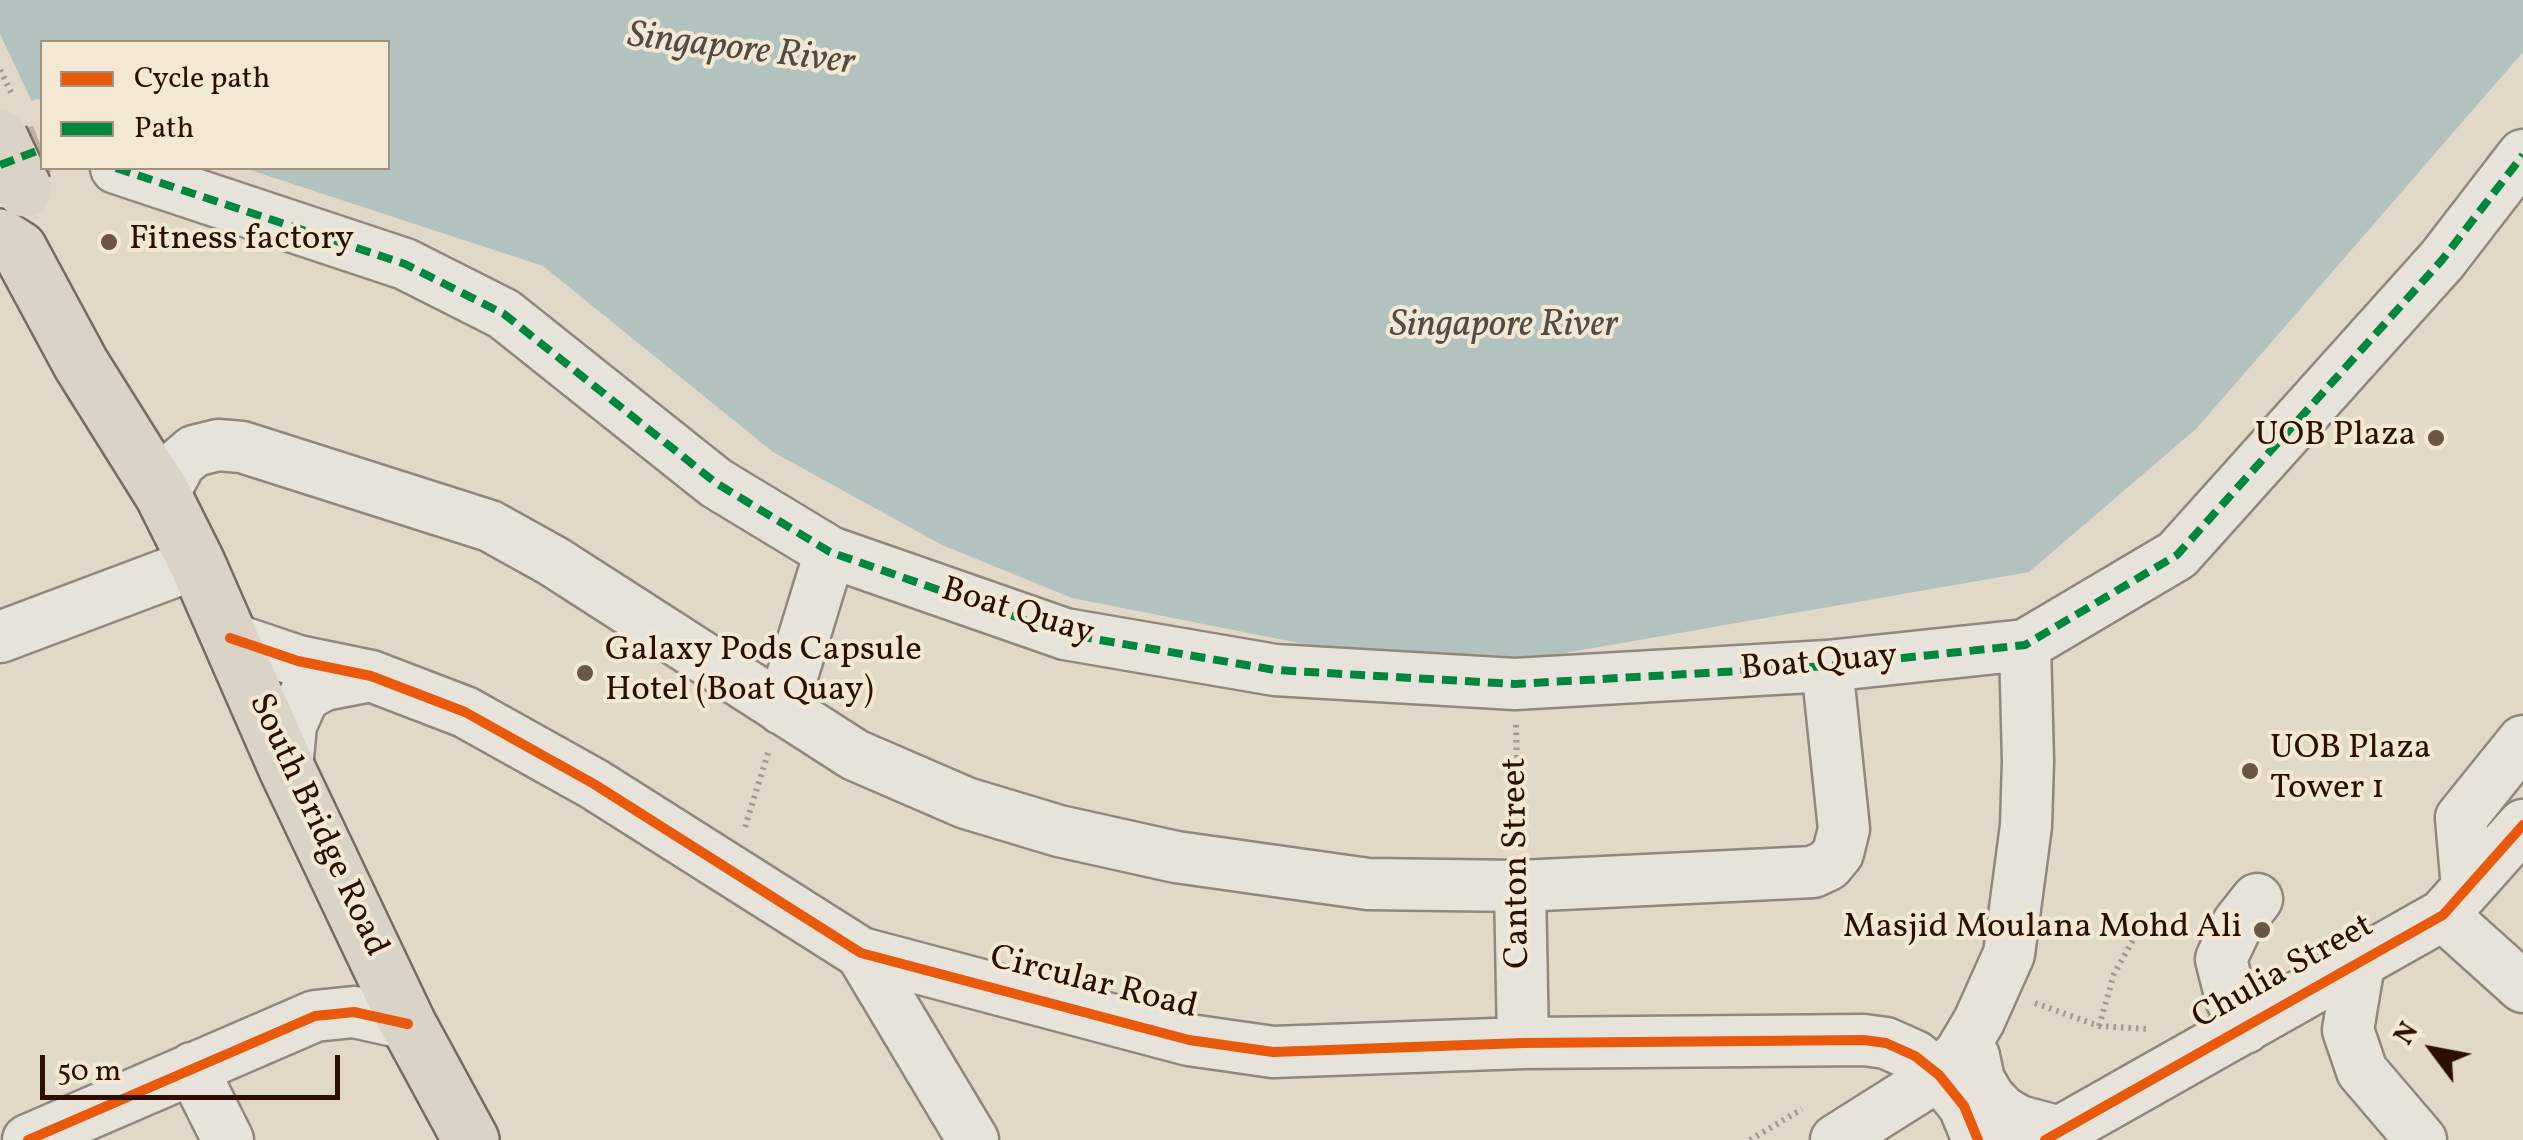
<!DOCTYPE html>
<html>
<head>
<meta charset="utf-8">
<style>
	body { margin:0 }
	#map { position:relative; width:2523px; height:1140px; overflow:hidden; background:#e2d8c7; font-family:Vollkorn,serif }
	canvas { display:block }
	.legend { position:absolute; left:40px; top:40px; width:350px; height:130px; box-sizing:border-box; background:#f3e8d3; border:2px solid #a3927f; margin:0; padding:12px 18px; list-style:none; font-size:30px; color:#2b1002 }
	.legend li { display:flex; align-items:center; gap:20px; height:50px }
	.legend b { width:50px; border:2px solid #a3927f }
	.north { position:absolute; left:2383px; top:1000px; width:100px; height:100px; -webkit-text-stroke:8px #f3e8d3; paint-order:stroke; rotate:302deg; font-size:28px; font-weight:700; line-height:40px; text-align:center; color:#2b1002 }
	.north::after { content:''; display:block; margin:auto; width:35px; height:45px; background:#2b1002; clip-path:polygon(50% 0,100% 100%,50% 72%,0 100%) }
	.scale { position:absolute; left:40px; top:1055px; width:300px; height:45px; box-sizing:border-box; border:5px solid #2b1002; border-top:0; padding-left:12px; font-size:30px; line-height:35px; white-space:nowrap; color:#2b1002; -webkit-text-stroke:8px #f3e8d3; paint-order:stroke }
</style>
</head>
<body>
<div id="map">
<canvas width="2523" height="1140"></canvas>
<ul class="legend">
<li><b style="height:12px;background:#e8590c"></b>Cycle path</li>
<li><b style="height:12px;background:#00873e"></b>Path</li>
</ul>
<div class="north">N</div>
<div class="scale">50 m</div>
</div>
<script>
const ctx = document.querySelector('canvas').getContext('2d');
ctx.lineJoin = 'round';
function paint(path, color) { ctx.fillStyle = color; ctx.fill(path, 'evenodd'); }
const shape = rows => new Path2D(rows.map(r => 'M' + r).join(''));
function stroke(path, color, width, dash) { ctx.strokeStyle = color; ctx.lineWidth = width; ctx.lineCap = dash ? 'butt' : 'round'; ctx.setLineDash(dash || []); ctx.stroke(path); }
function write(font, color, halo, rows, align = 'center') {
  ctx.font = font + ' Vollkorn,serif'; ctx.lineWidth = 8; ctx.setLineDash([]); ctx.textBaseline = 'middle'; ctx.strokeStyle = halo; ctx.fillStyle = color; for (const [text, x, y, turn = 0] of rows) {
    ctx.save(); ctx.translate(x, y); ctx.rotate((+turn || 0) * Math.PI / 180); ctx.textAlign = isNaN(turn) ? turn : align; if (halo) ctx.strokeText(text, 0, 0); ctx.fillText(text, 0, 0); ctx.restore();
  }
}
paint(shape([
	[0,0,2523,0,2523,52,2197,428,2029,572,1536,658,1309,645,1072,598,942,545,773,452,543,266,244,168,388,168,388,42,42,42,42,101,37,99,0,114]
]), '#b2c2bf');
paint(shape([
	[0,34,34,106,0,119]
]), '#e2d8c7');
stroke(shape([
	[0,165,42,149]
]), '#bdb0a0', 50, [50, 25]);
const minor = shape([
	[116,168,405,264,504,314,716,483,830,552,1065,634,1275,670,1515,684,1827,666,2025,645,2177,555,2442,260,2523,155],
	[163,495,180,463,194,451,218,445,242,447,490,526,553,561,855,755,966,803,1059,831,1176,857,1368,884,1520,886,1813,872,1828,865,1838,853,1844,829,1827,666],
	[0,637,197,563],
	[230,638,298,661,371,676,465,712,594,784,861,953,1189,1040,1273,1052,1523,1043,1864,1040,1886,1043,1915,1056,1939,1075,1964,1106,1978,1140],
	[782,709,830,552],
	[287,769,291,725,304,696,324,685,366,677],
	[1520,886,1523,1043],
	[2467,888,2461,818,2523,741],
	[2443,915,2523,987],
	[861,953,973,1140],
	[2359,964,2348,1030,2362,1071,2421,1140],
	[2245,1028,2231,999,2221,959,2238,923,2257,899],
	[1974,1056,1979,1080,1989,1097,2002,1111,2019,1121,2060,1132],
	[192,1068,228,1140],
	[28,1140,315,1016,354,1012,408,1024],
	[1836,1140,1939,1075,1960,1053,1979,1021,2009,954,2026,826,2028,761,2025,645],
	[2045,1140,2443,915,2523,825]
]);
const major = shape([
	[0,237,19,249,81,364,163,495,197,563,287,769,408,1024,471,1140]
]);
stroke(minor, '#91877c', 55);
stroke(major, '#766c62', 60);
stroke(shape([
	[1516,725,1519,842],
	[745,827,768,753],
	[2035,1003,2099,1026,2148,1029],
	[2099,1026,2114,974,2138,931],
	[1750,1140,1802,1109]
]), '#a29c94', 6, [2.5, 5]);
stroke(minor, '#e8e3da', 50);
stroke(major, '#dbd3c5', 55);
const majorBridge = shape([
	[0,138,24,189]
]);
stroke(majorBridge, '#766c62', 60, []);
stroke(shape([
	[0,70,12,94]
]), '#a29c94', 6, [2.5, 5]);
stroke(majorBridge, '#dbd3c5', 55);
stroke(shape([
	[0,165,42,149],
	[116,168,405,264,504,314,716,483,830,552,1065,634,1275,670,1515,684,1827,666,2025,645,2177,555,2442,260,2523,155]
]), '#00873e', 8, [15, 8]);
stroke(shape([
	[230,638,298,661,371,676,465,712,594,784,861,953,1189,1040,1273,1052,1523,1043,1864,1040,1886,1043,1915,1056,1939,1075,1964,1106,1978,1140],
	[28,1140,315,1016,354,1012,408,1024],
	[2045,1140,2443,915,2523,825]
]), '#e8590c', 10);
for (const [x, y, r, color] of [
	[109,242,10,"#6b5647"],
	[2436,438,10,"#6b5647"],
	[585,673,10,"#6b5647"],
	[2250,771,10,"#6b5647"],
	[2262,930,10,"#6b5647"]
]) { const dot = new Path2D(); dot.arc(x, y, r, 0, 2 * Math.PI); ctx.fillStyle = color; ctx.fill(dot); stroke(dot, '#f3e8d3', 4); }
write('35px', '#2b1002', '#f3e8d3', [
	["Fitness factory",129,242],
	["UOB Plaza",2416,438,"right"],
	["Galaxy Pods Capsule",605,653],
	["Hotel (Boat Quay)",605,693],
	["UOB Plaza",2270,751],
	["Tower 1",2270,791],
	["Masjid Moulana Mohd Ali",2242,930,"right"]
], 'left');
write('35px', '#2b1002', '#f3e8d3', [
	["Boat Quay",1017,614,17],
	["Boat Quay",1819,665,-5],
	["South Bridge Road",316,826,65],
	["Canton Street",1519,863,-91],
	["Chulia Street",2284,974,-29],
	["Circular Road",1093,985,14]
]);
write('italic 38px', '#534b43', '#f3e8d3', [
	["Singapore River",741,52,7],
	["Singapore River",1504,328]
]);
</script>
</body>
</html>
